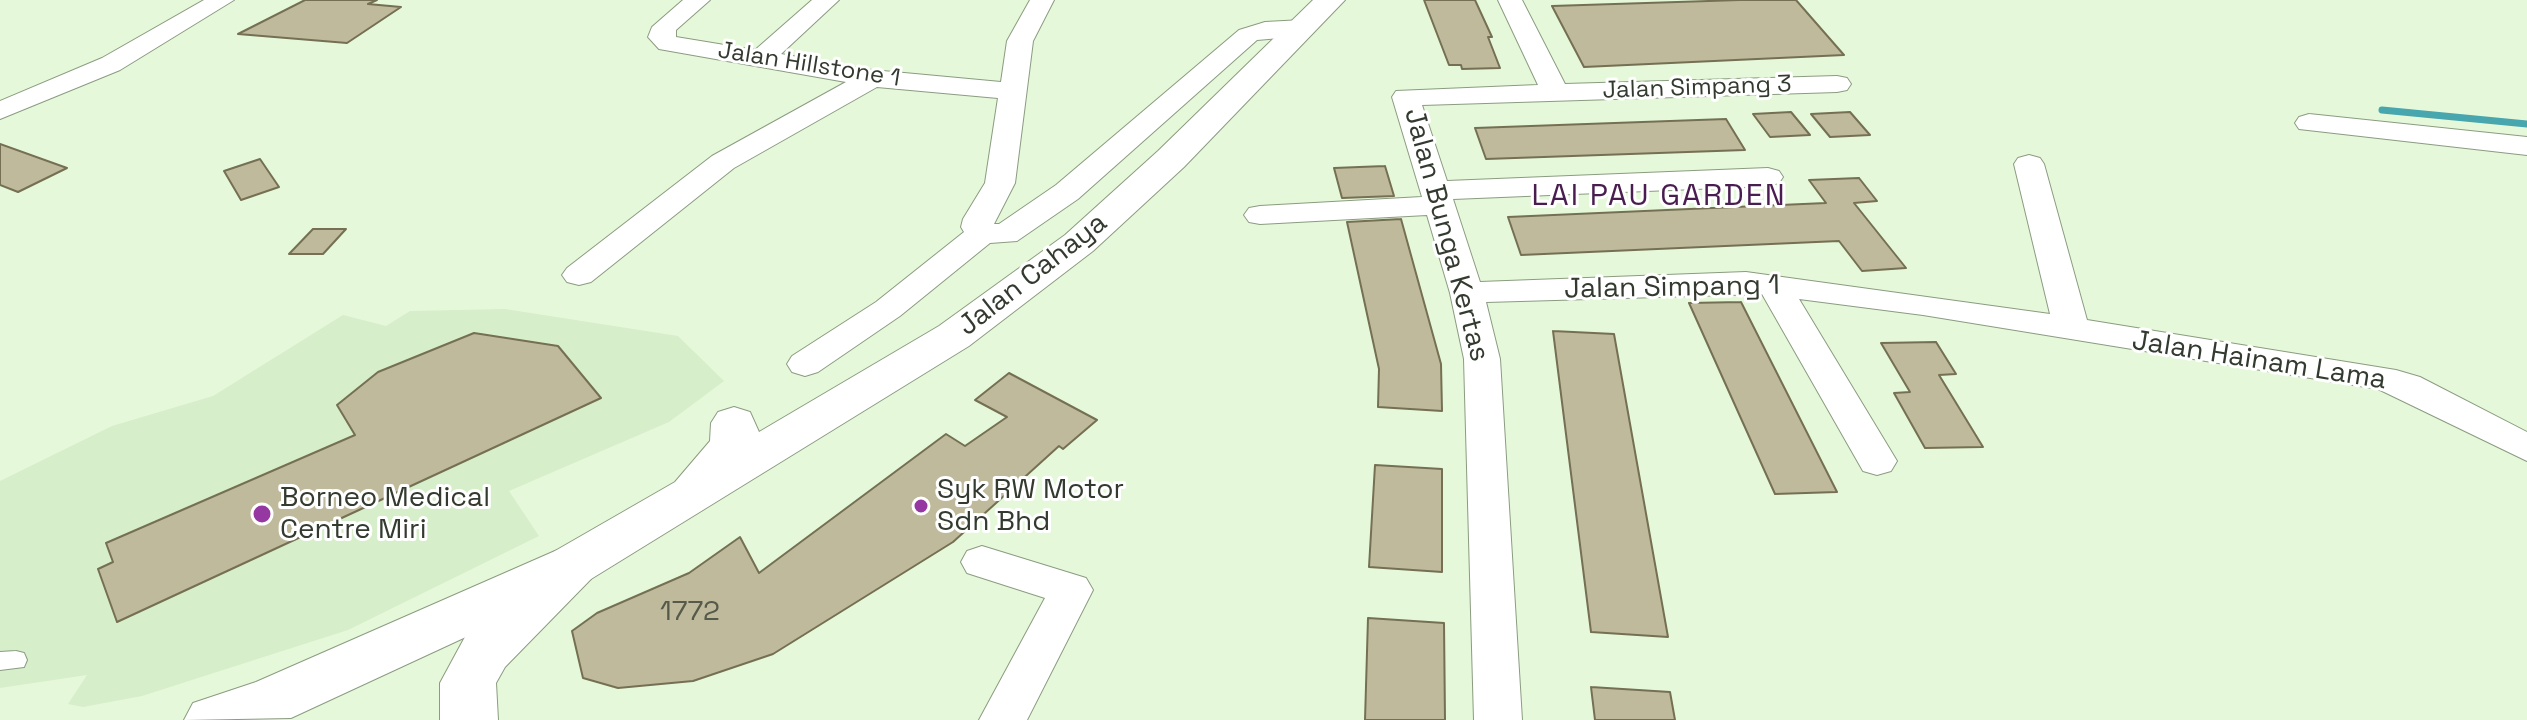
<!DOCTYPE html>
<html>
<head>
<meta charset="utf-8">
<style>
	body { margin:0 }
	canvas { display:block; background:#e5f8da }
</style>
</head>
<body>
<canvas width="2527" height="720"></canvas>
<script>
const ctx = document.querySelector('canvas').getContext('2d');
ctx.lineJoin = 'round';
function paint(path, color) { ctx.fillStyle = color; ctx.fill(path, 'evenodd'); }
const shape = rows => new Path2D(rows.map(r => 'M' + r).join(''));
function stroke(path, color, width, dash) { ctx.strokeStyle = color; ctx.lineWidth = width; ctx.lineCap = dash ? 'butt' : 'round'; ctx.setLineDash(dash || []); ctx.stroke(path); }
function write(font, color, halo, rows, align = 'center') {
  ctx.font = font + ' "Space Grotesk",sans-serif'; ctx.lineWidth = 6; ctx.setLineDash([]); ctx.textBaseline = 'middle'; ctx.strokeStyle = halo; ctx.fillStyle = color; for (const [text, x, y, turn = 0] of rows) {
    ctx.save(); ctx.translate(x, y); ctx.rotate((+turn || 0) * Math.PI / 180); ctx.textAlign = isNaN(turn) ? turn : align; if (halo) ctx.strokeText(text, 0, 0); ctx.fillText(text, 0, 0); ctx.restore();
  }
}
paint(shape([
	[505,309,678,336,724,381,669,422,509,491,539,536,348,630,142,696,83,707,68,704,87,675,0,688,0,481,112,426,213,396,343,315,386,326,410,311]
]), '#d7eeca');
stroke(shape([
	[2382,110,2527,124]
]), '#48a6ae', 7);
const building = shape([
	[305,0,377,0,368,4,401,7,347,43,238,34,305,0],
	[1424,0,1475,0,1492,37,1488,37,1500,68,1462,69,1461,65,1449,65,1424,0],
	[1740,0,1796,0,1844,55,1584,67,1552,6,1740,0],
	[1791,112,1810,135,1770,137,1753,114,1791,112],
	[1850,112,1870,135,1830,137,1811,114,1850,112],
	[1726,119,1745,150,1486,159,1475,128,1726,119],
	[0,144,67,168,18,192,0,185,0,144],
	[260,159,279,187,241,200,224,171,260,159],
	[1385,166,1394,196,1342,198,1334,168,1385,166],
	[1859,178,1877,201,1854,203,1906,268,1862,271,1839,241,1521,255,1508,217,1826,203,1809,180,1859,178],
	[1401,219,1441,364,1442,411,1378,407,1379,369,1347,222,1401,219],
	[313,229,346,229,323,254,289,254,313,229],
	[1741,302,1837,492,1775,494,1689,303,1741,302],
	[1553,331,1614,334,1668,637,1591,632,1553,331],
	[474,333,558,346,601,398,117,622,98,569,113,562,106,543,355,435,337,405,378,372,474,333],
	[1936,342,1956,374,1939,375,1983,447,1925,448,1894,393,1910,392,1881,343,1936,342],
	[1009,373,1097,420,1063,449,1059,446,953,542,773,654,693,681,618,688,583,678,572,631,597,613,689,573,740,537,759,573,946,434,965,446,1007,417,975,400,1009,373],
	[1375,465,1442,469,1442,572,1369,567,1375,465],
	[1368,618,1444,623,1445,720,1365,720,1368,618],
	[1591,687,1670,692,1675,720,1595,720,1591,687]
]);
paint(building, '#bfba9b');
stroke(building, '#757053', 2);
const service = shape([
	[16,651,24,653,27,660,24,667,0,670,0,652,16,651]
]);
const minor = shape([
	[204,0,234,0,120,70,0,119,0,101,102,58,204,0],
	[683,0,710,0,676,30,676,37,755,50,812,0,839,0,781,54,872,70,1001,82,1007,41,1030,0,1054,0,1033,41,1015,183,994,224,999,224,1056,185,1239,30,1265,22,1303,20,1316,28,1303,36,1257,40,1078,199,1017,241,990,243,900,316,818,372,805,376,792,372,787,364,792,356,876,302,964,232,961,227,963,219,985,183,998,98,877,87,734,168,591,282,579,285,567,282,562,275,567,268,712,156,846,82,659,49,648,37,652,27,683,0],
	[1498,0,1522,0,1565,84,1837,76,1847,78,1851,84,1847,90,1837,92,1422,105,1447,181,1768,168,1779,171,1783,177,1779,183,1768,186,1453,199,1480,282,1746,272,2050,314,2014,164,2018,158,2029,155,2040,158,2044,164,2087,320,2396,370,2420,377,2527,432,2527,461,2378,389,1923,315,1799,299,1897,461,1891,471,1877,475,1863,471,1762,294,1486,302,1500,359,1522,720,1474,720,1464,359,1450,293,1427,215,1260,224,1249,222,1244,215,1249,208,1260,206,1422,197,1392,97,1396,91,1538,85,1498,0],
	[2309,114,2527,137,2527,155,2299,129,2295,123,2299,117,2309,114],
	[982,546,1086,578,1093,590,1027,720,979,720,1045,598,967,573,961,562,967,551,982,546]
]);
const tertiary = shape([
	[1313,0,1345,0,1184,167,1093,251,969,346,591,579,291,718,184,720,193,703,256,682,555,551,675,482,710,441,711,423,718,412,734,407,750,412,759,432,939,326,1065,235,1158,151,1313,0]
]);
const trunk = shape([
	[573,545,591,551,599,565,591,579,505,667,496,683,498,720,440,720,440,683,466,635,555,551,573,545]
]);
stroke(service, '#8b9c81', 2);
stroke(minor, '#8b9c81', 2);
stroke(tertiary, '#8b9c81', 2);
stroke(trunk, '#8b9c81', 2);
paint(service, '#fff');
paint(minor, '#fff');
paint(tertiary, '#fff');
paint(trunk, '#fff');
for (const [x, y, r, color] of [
	[921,506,8,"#9538a1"],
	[262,514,10,"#9538a1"]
]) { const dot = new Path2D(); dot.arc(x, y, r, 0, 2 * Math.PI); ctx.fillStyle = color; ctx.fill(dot); stroke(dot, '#fff', 3); }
write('24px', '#333a2f', '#fff', [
	["Jalan Hillstone 1",809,65,9],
	["Jalan Simpang 3",1697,88,-2]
]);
write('28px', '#333a2f', '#fff', [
	["Jalan Bunga Kertas",1446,235,75],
	["Jalan Cahaya",1033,275,-38],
	["Jalan Simpang 1",1672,288,-1],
	["Jalan Hainam Lama",2259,361,9]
]);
write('28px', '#333a2f', '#fff', [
	["Syk RW Motor",937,490],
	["Sdn Bhd",937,522],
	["Borneo Medical",280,498],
	["Centre Miri",280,530]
], 'left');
write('28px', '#565a4a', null, [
	["1772",690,612]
]);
ctx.letterSpacing = '2px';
write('30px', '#4a1d50', '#fff', [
	["LAI PAU GARDEN",1659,197]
]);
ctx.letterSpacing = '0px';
</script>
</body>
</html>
